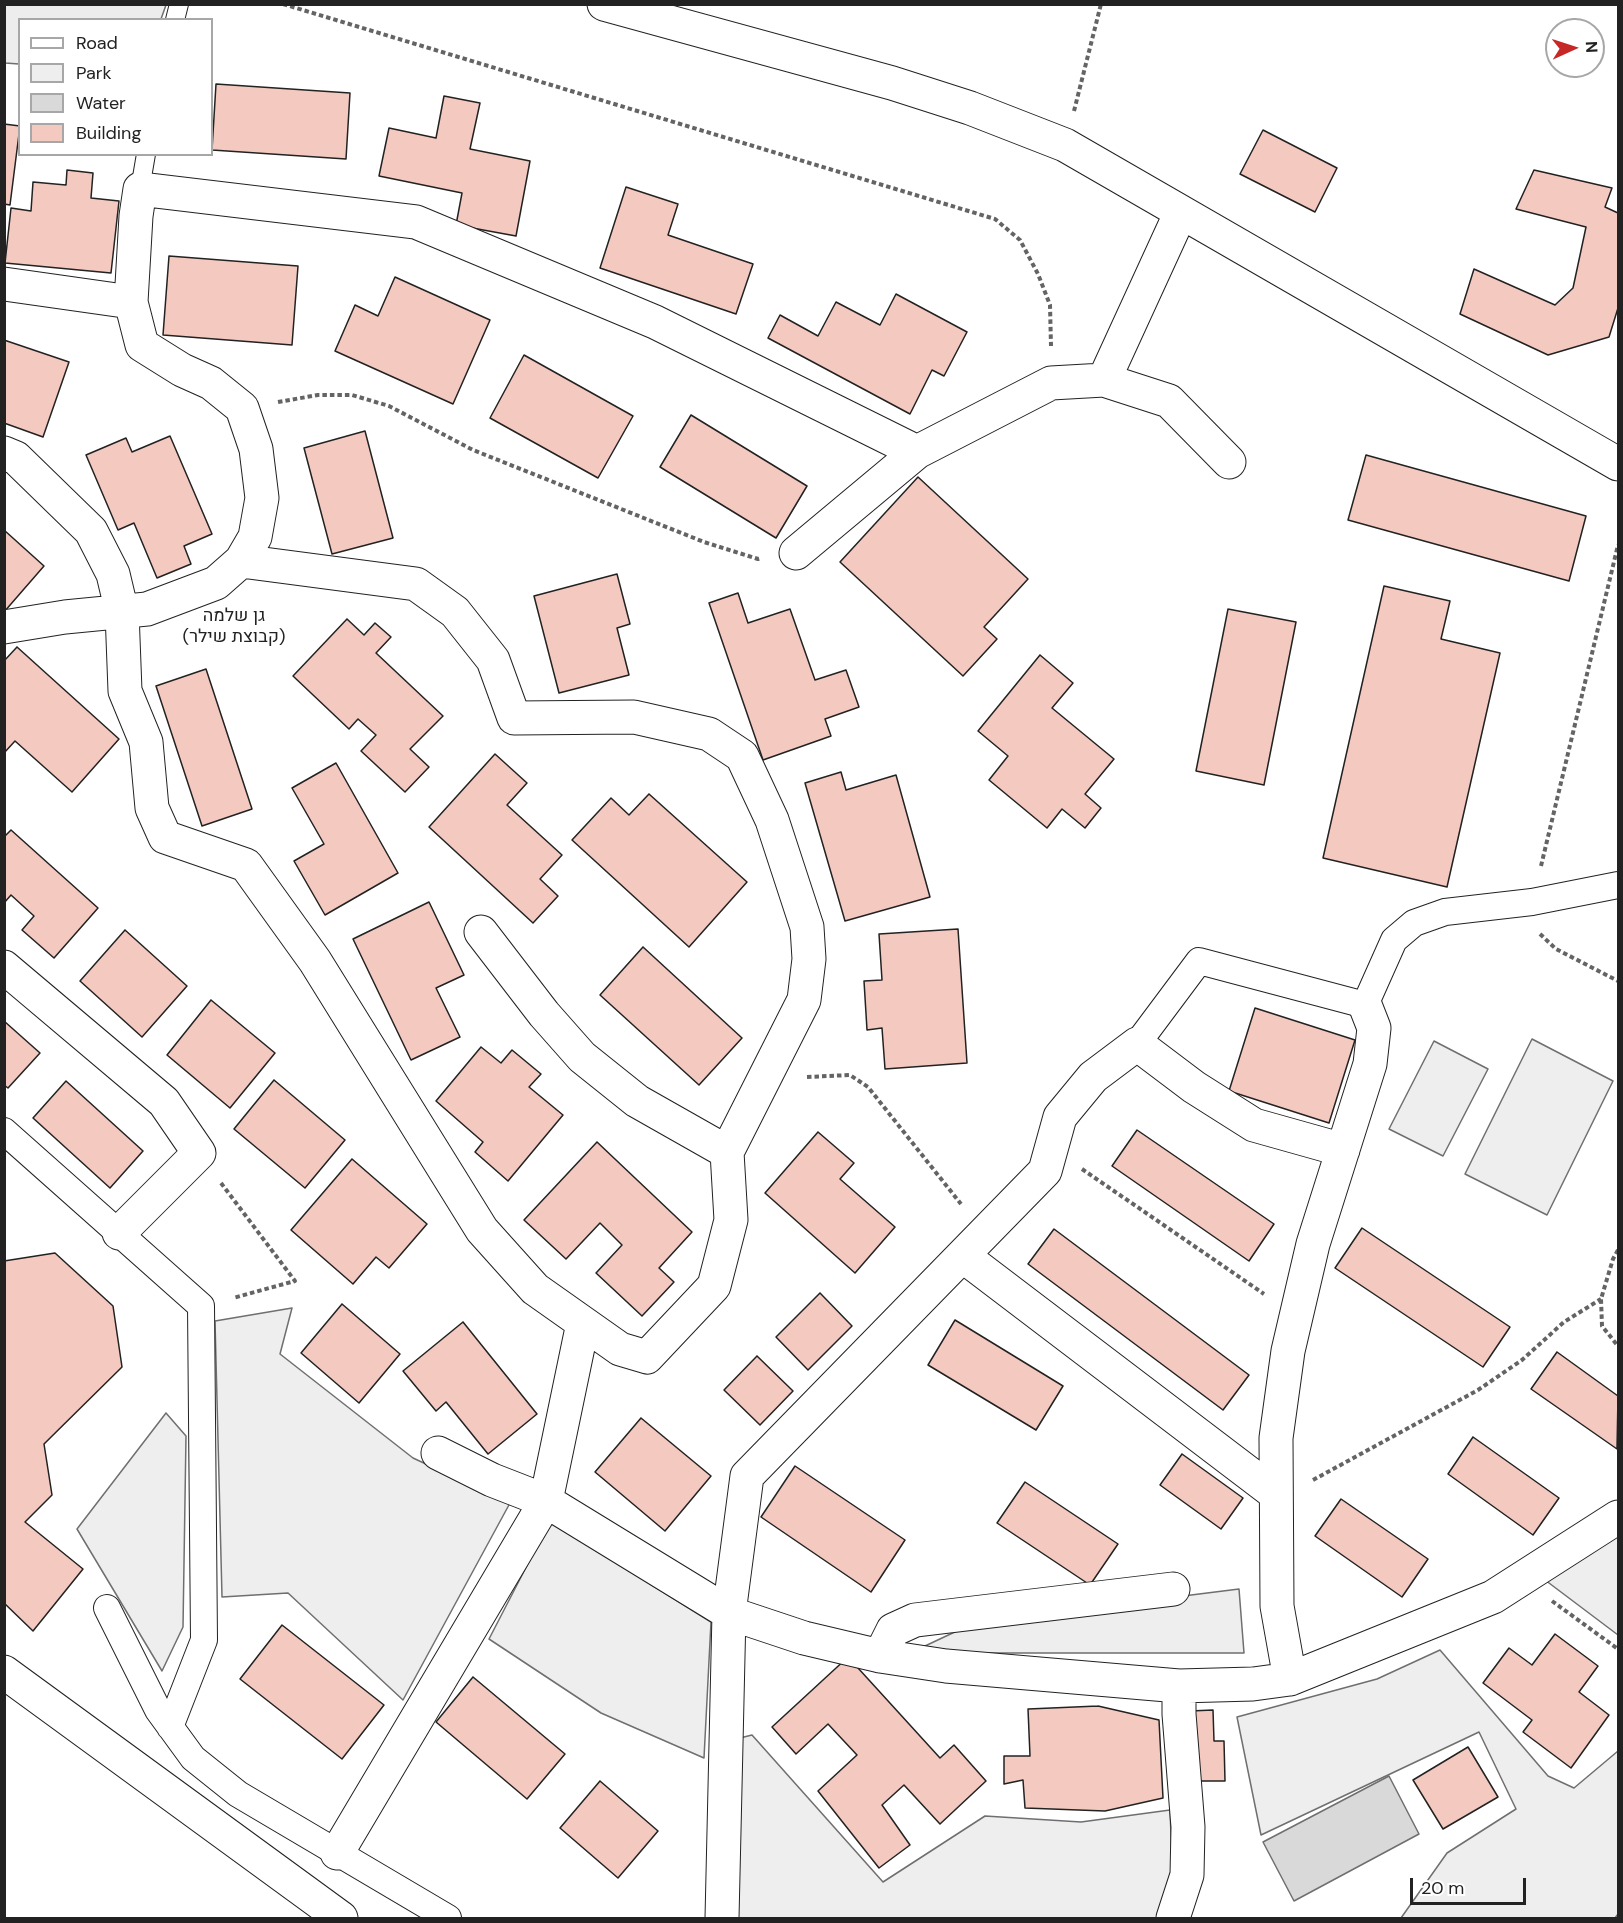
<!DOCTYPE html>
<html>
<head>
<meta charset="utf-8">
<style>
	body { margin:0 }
	#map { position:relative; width:1623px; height:1923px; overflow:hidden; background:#fff; font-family:"DM Sans",sans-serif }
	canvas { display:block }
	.frame { position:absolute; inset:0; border:6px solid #222; pointer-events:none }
	.legend { position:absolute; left:18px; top:18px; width:195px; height:138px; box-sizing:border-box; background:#fff; border:2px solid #a7a7a7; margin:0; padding:8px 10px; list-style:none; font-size:18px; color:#222 }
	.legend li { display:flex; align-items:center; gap:12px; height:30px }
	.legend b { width:30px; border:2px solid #a7a7a7 }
	.north { position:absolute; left:1545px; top:18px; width:60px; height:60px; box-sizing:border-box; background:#fff; border:2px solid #a7a7a7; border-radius:50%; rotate:87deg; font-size:16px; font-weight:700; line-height:24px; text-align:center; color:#222 }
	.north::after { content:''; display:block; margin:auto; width:21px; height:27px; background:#c62828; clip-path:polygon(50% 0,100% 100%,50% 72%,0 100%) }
	.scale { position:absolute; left:1410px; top:1878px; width:116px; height:27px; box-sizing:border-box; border:3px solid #222; border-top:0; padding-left:8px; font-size:18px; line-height:21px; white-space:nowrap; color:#222; -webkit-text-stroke:4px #fff; paint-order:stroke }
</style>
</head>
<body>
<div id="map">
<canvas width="1623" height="1923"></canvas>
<div class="frame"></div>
<ul class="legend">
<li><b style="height:8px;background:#fff"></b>Road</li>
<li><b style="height:16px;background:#eee"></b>Park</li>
<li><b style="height:16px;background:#d9d9d9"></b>Water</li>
<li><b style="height:16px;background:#f3c9c0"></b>Building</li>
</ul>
<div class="north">N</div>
<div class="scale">20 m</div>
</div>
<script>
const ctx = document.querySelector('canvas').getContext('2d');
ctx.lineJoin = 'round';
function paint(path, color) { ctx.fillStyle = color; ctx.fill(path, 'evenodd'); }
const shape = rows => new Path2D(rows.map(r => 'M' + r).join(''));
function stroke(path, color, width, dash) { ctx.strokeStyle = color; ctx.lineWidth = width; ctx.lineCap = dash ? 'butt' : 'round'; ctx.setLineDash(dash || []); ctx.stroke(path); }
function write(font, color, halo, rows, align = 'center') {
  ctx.font = font + ' "DM Sans",Heebo,sans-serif'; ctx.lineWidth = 4.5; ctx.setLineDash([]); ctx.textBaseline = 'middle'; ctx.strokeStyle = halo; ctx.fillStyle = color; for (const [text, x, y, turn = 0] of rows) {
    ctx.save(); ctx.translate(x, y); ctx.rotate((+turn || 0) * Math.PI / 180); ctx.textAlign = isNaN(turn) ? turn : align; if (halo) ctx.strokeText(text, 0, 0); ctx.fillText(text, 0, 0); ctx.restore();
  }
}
const green = shape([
	[1532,1039,1613,1081,1547,1215,1465,1174,1532,1039],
	[1434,1041,1488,1069,1443,1156,1389,1129,1434,1041],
	[292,1308,280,1354,413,1458,510,1503,403,1700,288,1593,222,1597,215,1321,292,1308],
	[166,1413,186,1436,183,1627,162,1671,77,1529,166,1413],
	[550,1521,711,1622,704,1758,601,1713,489,1639,550,1521],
	[1618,1528,1618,1635,1545,1580,1618,1528],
	[1239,1589,1244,1653,959,1653,925,1646,976,1622,1239,1589],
	[1440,1650,1548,1776,1574,1788,1618,1751,1618,1914,1615,1918,1401,1918,1447,1853,1516,1809,1479,1732,1261,1835,1237,1717,1377,1679,1440,1650],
	[752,1735,883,1882,985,1816,1081,1822,1170,1810,1172,1859,1169,1889,1158,1918,734,1918,736,1739,752,1735]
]);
paint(green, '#eee');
stroke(green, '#6f6f6f', 1.5);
const parking = shape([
	[5,4,166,4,166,5,161,19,20,20,19,64,5,63,5,4]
]);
paint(parking, '#ededed');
stroke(parking, '#6f6f6f', 1.5);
const water = shape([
	[1389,1776,1419,1834,1294,1901,1263,1842,1389,1776]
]);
paint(water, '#d9d9d9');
stroke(water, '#6f6f6f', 1.5);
const building = shape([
	[216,84,350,93,346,159,212,150,216,84],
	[444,96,480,103,470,149,530,161,516,236,456,225,462,193,379,176,389,128,436,138,444,96],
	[4,124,20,126,10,205,4,204,4,124],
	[1263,130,1337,168,1315,212,1240,174,1263,130],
	[67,170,93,173,91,198,119,201,111,273,5,263,11,208,31,211,33,182,66,185,67,170],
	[1534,170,1612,188,1605,207,1618,213,1618,308,1609,337,1548,355,1460,314,1474,269,1555,305,1573,288,1586,227,1516,209,1534,170],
	[626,187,678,204,668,235,753,264,736,314,600,268,626,187],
	[169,256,298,266,292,345,163,335,169,256],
	[395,277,490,320,453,404,335,351,355,305,378,316,395,277],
	[896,294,967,332,944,376,932,370,910,414,768,338,780,315,818,336,836,302,880,325,896,294],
	[4,340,69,362,43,437,4,423,4,340],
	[524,355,633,416,598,478,490,418,524,355],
	[691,415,807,486,776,538,660,467,691,415],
	[365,431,393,538,332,554,304,448,365,431],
	[170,436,212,534,184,546,191,564,157,578,134,523,118,530,86,455,126,438,132,452,170,436],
	[1366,455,1586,516,1569,581,1348,520,1366,455],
	[918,477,1028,579,984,627,997,639,963,676,840,562,918,477],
	[4,530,44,566,4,612,4,530],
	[617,574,630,624,617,628,629,675,559,693,534,596,617,574],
	[1384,586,1450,601,1441,639,1500,653,1447,887,1323,858,1384,586],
	[738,593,748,623,790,609,815,680,846,670,859,707,825,719,831,736,763,760,709,603,738,593],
	[1228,609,1296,622,1264,785,1196,771,1228,609],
	[347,619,364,635,375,623,391,637,376,653,443,716,410,749,429,767,405,792,361,751,376,735,358,719,349,729,293,676,347,619],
	[17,647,119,739,72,792,15,741,4,753,4,661,17,647],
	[1040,655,1073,683,1052,708,1114,759,1085,794,1101,808,1085,828,1062,809,1047,828,989,780,1008,756,978,731,1040,655],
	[206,669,252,809,202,826,156,686,206,669],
	[495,754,527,783,507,805,562,855,540,879,558,896,533,923,429,827,495,754],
	[336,763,398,873,325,915,294,861,324,844,292,788,336,763],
	[841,772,846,790,896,775,930,897,845,921,805,783,841,772],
	[649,794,747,882,689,947,572,840,611,798,629,815,649,794],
	[11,830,98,908,54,958,22,930,34,916,11,895,4,903,4,837,11,830],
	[429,902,464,975,436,988,460,1037,411,1060,353,939,429,902],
	[958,929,967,1063,885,1069,882,1028,867,1030,864,981,882,980,879,934,958,929],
	[125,930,187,986,142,1037,80,981,125,930],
	[643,947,742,1038,699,1085,600,995,643,947],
	[211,1000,275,1053,230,1108,167,1055,211,1000],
	[1255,1008,1355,1040,1329,1123,1229,1091,1255,1008],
	[4,1021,40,1053,8,1088,4,1085,4,1021],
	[481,1047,501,1063,512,1050,541,1074,529,1087,563,1115,508,1181,475,1152,483,1142,436,1101,481,1047],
	[274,1080,345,1140,305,1188,234,1129,274,1080],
	[66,1081,143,1151,110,1188,33,1118,66,1081],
	[1137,1130,1274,1224,1249,1261,1112,1166,1137,1130],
	[818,1132,854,1163,840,1179,895,1227,855,1273,765,1193,818,1132],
	[597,1142,692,1232,659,1268,674,1282,642,1316,596,1273,622,1245,600,1223,566,1259,524,1220,597,1142],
	[352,1159,427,1224,389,1268,376,1257,353,1284,291,1230,352,1159],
	[1362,1228,1510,1327,1483,1367,1335,1268,1362,1228],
	[1054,1229,1249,1375,1223,1410,1028,1264,1054,1229],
	[55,1253,113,1306,122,1367,44,1444,52,1495,25,1522,83,1569,33,1631,4,1603,4,1261,55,1253],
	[820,1293,852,1326,808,1370,776,1337,820,1293],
	[342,1304,400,1354,359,1403,301,1353,342,1304],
	[955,1320,1063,1386,1036,1430,928,1365,955,1320],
	[463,1322,537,1414,488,1454,446,1402,436,1411,403,1371,463,1322],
	[1557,1352,1618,1396,1617,1449,1531,1389,1557,1352],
	[757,1356,793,1391,760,1425,724,1390,757,1356],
	[641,1418,711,1476,665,1531,595,1472,641,1418],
	[1473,1437,1559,1498,1533,1535,1448,1474,1473,1437],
	[1182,1454,1243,1498,1221,1529,1160,1485,1182,1454],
	[795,1466,905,1540,871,1592,761,1517,795,1466],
	[1025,1482,1118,1544,1090,1585,997,1523,1025,1482],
	[1341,1499,1428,1559,1402,1597,1315,1536,1341,1499],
	[282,1625,384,1705,342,1759,240,1679,282,1625],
	[1555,1634,1598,1666,1579,1692,1609,1715,1571,1768,1523,1732,1532,1720,1483,1683,1509,1648,1532,1665,1555,1634],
	[848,1657,940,1758,954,1745,986,1781,940,1824,904,1785,882,1805,910,1845,879,1868,818,1791,857,1755,828,1724,796,1754,772,1727,848,1657],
	[473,1677,565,1754,527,1799,436,1722,473,1677],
	[1098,1706,1159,1720,1163,1798,1105,1811,1025,1808,1023,1780,1004,1784,1004,1756,1030,1756,1028,1709,1098,1706],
	[1213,1710,1214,1741,1224,1741,1225,1781,1191,1781,1190,1711,1213,1710],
	[1468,1747,1498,1797,1443,1829,1413,1780,1468,1747],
	[600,1781,658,1831,618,1878,560,1828,600,1781]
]);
paint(building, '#f3c9c0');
stroke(building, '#222', 1.5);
const service = shape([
	[175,20,179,4],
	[140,189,146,154]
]);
const pedestrian = shape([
	[1137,1044,1199,961,1365,1005,1394,940,1414,923,1445,912,1532,902,1618,885],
	[4,1131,201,1306,204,1640,170,1727],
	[107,1608,158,1710,193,1758,238,1794,448,1918]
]);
const minor = shape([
	[604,4,892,83,970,108,1065,145,1618,464],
	[4,284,131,302],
	[1104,380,1181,212],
	[4,453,16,458,91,531,113,574,122,612,125,691,146,742,152,808,165,837,246,865,315,961,482,1230,535,1289,620,1349,647,1357,714,1286,731,1220,727,1152,804,1000,809,959,807,927,772,820,742,756,709,734,634,717,514,718,493,660,455,612,416,584,241,561],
	[796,553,917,452],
	[4,627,65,617,147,609,216,583,241,561,255,537,262,498,256,449,242,408,211,383,182,370,142,345,131,302,136,216,140,189,416,222,655,322,917,452,1051,383,1104,380,1169,401,1229,462],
	[481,932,544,1014,582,1057,637,1101,727,1152],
	[4,967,164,1102,199,1153,119,1233],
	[963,1256,1276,1494],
	[438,1453,492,1480,546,1501,729,1613,804,1638,880,1656,946,1666,1179,1686,1253,1684,1290,1679,1493,1597,1618,1517],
	[880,1656,893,1630,915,1620,1173,1589],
	[1290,1679,1277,1606,1276,1438,1288,1351,1313,1244,1370,1064,1374,1028,1365,1005],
	[337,1853,546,1501,583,1323],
	[722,1918,729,1613,747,1476,1045,1171,1060,1117,1093,1077,1137,1044,1194,1087,1254,1125,1343,1150],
	[1173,1918,1187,1875,1188,1827,1179,1714,1179,1686]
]);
const tertiary = shape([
	[4,1672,341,1918]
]);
stroke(service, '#222', 20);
stroke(pedestrian, '#222', 28);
stroke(minor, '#222', 35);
stroke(tertiary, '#222', 35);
stroke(shape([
	[283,4,995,219,1020,240,1038,274,1050,305,1051,346],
	[1074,111,1101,4],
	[278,402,318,395,352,395,389,406,473,450,704,542,758,559,762,558],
	[1541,866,1618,545],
	[1540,934,1556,949,1618,981],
	[807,1077,850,1075,868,1087,961,1204],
	[1082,1169,1264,1294],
	[221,1183,295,1281,233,1298],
	[1618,1250,1613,1259,1601,1299,1602,1326,1618,1346],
	[1313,1480,1478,1390,1522,1360,1564,1322,1601,1299],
	[1552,1601,1618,1649]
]), '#646464', 4, [4.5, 3]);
stroke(service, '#fff', 18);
stroke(pedestrian, '#fff', 26);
stroke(minor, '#fff', 33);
stroke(tertiary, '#fff', 33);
write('18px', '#222', '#fff', [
	["גן שלמה",234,616],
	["(קבוצת שילר)",234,637]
]);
</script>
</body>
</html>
